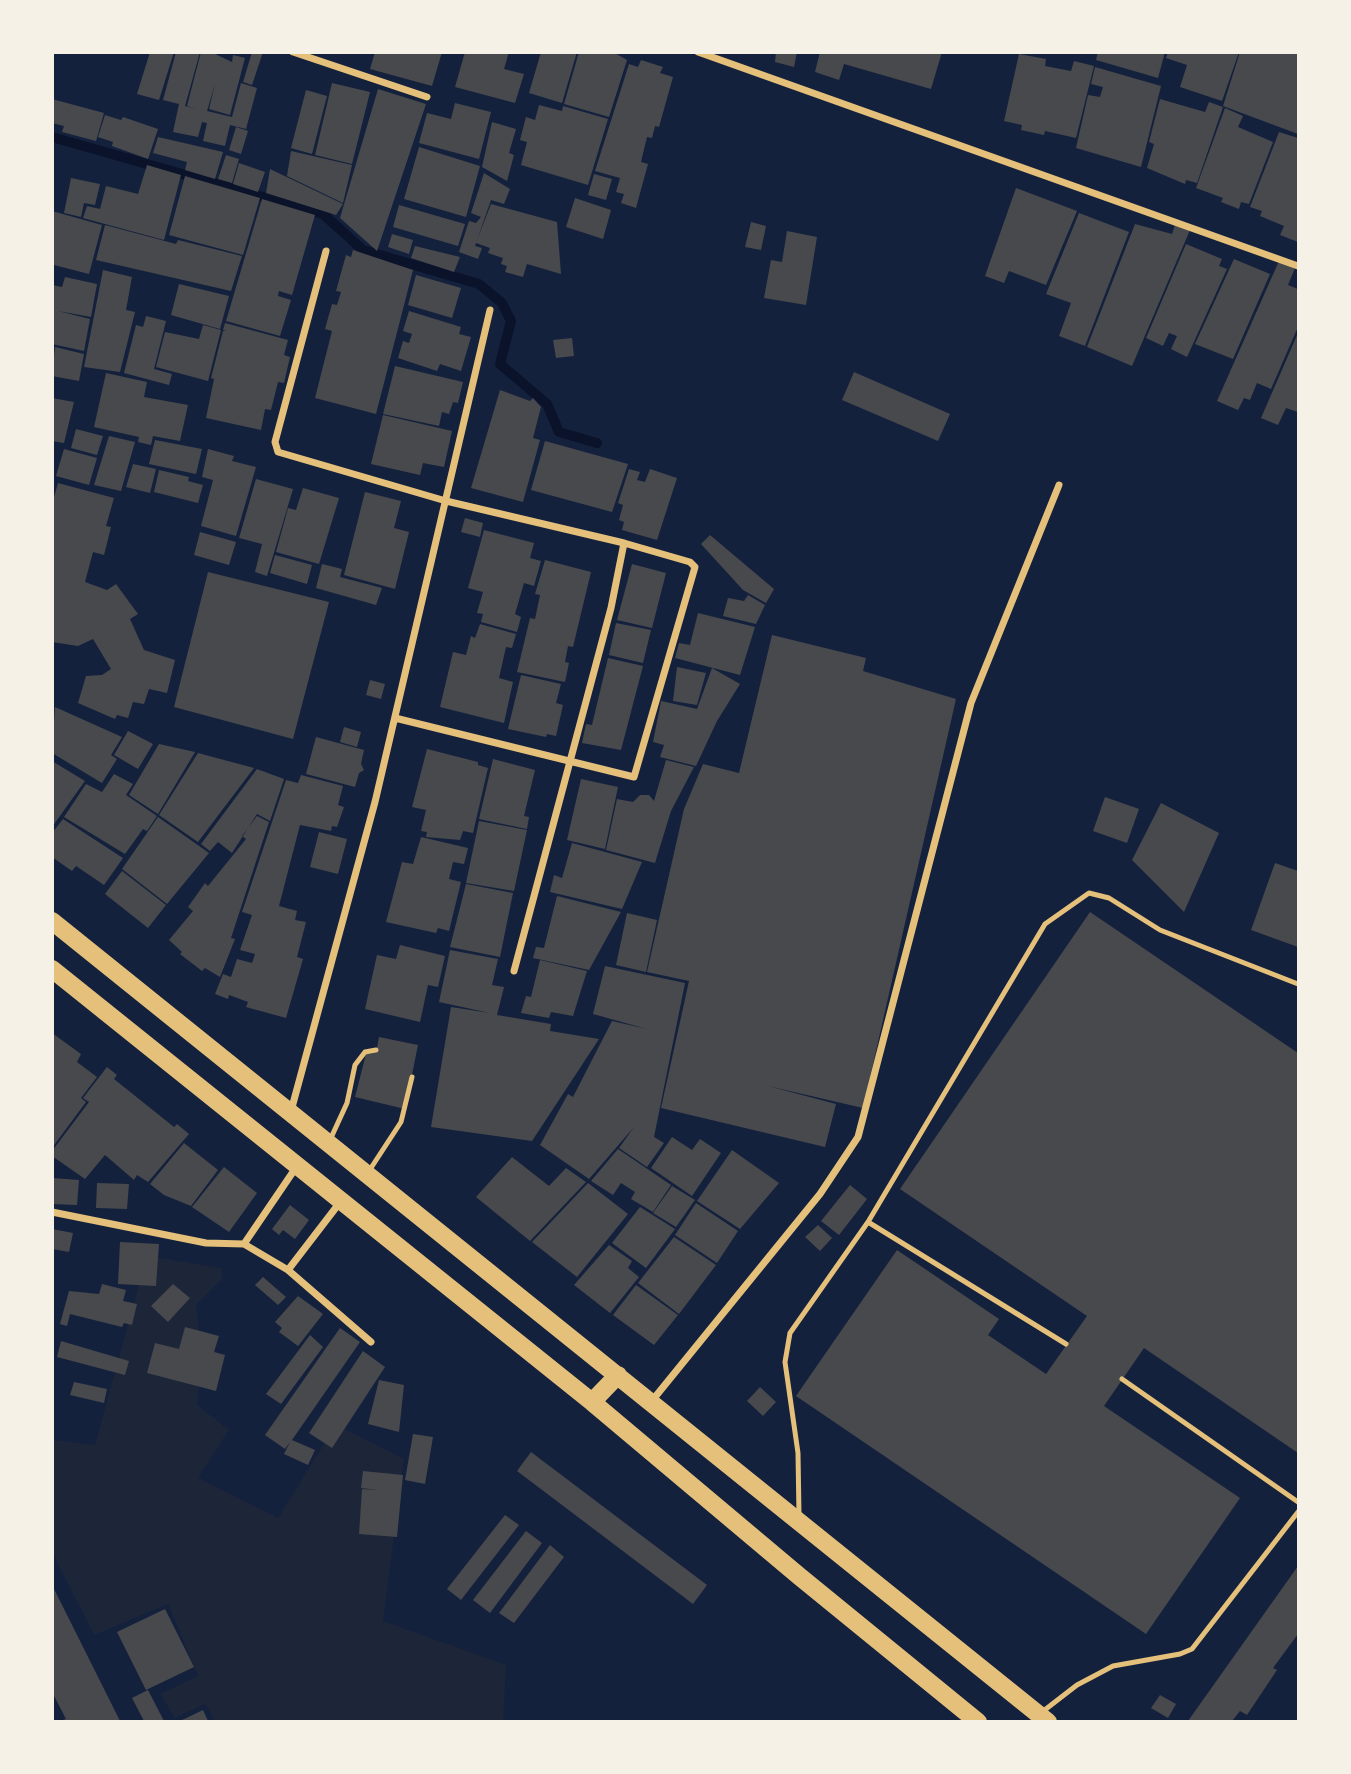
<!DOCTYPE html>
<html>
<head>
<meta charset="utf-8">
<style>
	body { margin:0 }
	#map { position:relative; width:1351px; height:1774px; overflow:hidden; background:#14213d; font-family:"Noto Sans",sans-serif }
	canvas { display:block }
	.frame { position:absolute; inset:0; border:54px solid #f6f1e7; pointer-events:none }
</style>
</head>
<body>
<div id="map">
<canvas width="1351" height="1774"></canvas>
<div class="frame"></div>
</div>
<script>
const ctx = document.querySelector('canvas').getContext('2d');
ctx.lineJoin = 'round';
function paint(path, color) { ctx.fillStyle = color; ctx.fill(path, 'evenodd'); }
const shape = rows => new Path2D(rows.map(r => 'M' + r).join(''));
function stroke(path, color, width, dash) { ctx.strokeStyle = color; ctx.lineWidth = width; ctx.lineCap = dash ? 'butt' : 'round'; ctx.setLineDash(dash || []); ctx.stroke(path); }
paint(shape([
	[147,1256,221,1268,222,1279,196,1305,202,1357,197,1405,229,1430,198,1478,278,1518,336,1425,404,1459,383,1621,506,1665,503,1721,215,1721,205,1704,175,1718,160,1694,198,1676,168,1604,94,1635,53,1554,53,1440,95,1445]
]), '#1d2539');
stroke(shape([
	[52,137,323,214,363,250,479,284,502,303,511,321,500,364,547,404,559,432,597,443]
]), '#0b132b', 10);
paint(shape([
	[150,52,174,52,159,100,137,94],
	[176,52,200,52,185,106,196,109,187,106,201,52,215,54,232,62,233,55,245,58,230,115,209,109,215,84,207,111,232,117,241,83,257,88,246,129,230,125,225,146,203,141,207,123,202,122,198,137,173,132,179,104,163,100],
	[252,52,263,52,252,85,243,82],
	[375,52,442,52,432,86,370,69],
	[465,52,509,52,504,69,524,74,515,103,455,87],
	[541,52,577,52,562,103,529,93],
	[579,52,613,52,627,60,609,117,564,104],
	[776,52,797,52,794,67,775,62],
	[820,52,942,52,931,89,844,64,839,80,815,72],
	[1098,52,1165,52,1158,78,1096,60],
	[1168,52,1239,52,1222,101,1180,87,1187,65,1166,58],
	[1240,52,1298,52,1298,134,1223,106],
	[1019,54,1046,59,1045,66,1071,71,1074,61,1094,66,1076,138,1045,131,1044,135,1021,130,1022,125,1004,121],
	[641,60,663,67,660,73,673,77,659,127,655,126,652,138,647,137,641,162,648,164,636,208,621,203,624,194,616,192,620,178,595,171,629,64,638,67],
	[1095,67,1161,86,1141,167,1076,148,1088,95,1100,97,1103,87,1091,84],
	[332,83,370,92,352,164,315,155],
	[378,89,426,104,377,251,340,218],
	[306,90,327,96,312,154,291,148],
	[52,99,104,113,96,141,62,132,64,126,52,123],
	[1160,99,1205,112,1209,102,1223,107,1197,183,1186,180,1185,184,1147,168,1154,144,1149,142],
	[455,103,491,112,479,159,419,143,427,113,451,119],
	[539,105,562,111,563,106,608,119,588,185,521,165,527,142,520,140,526,117,535,120],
	[1225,108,1243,116,1238,127,1273,142,1249,204,1241,202,1239,209,1221,202,1223,198,1196,188],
	[105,115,121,120,123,117,158,129,148,159,112,146,113,142,98,137],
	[492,122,516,129,509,153,514,155,507,181,482,167],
	[236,127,248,131,241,154,229,150],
	[1279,132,1298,138,1298,242,1280,235,1284,226,1260,216,1262,211,1250,207],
	[158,137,223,152,215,179,185,170,187,162,153,153],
	[419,147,480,166,466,217,404,199],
	[291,151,352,165,343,203,287,176],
	[226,155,239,159,232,183,218,179],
	[239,163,265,172,258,192,233,184],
	[147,165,181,175,164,240,83,218,87,206,100,209,106,186,138,194],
	[270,169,343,204,336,215,266,193],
	[484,173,510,189,504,204,491,200,477,240,491,204,557,222,561,274,527,264,523,277,505,272,507,266,501,264,503,258,488,253,490,248,476,243,475,246,482,248,478,259,459,252,469,221,476,223,481,217,471,213],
	[594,174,612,179,606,200,588,195],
	[185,176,260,198,243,255,169,235],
	[71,178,100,184,95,205,84,203,81,217,64,213],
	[1016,188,1077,211,1046,285,1009,271,1004,283,985,276],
	[575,198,611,210,603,239,566,227],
	[262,199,315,215,292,295,279,291,278,296,291,300,280,336,226,321],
	[399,205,465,224,458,246,393,227],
	[52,211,102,225,89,274,54,265],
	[1079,213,1129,232,1085,346,1059,336,1071,303,1046,294],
	[751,222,766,226,761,250,745,247],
	[1135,224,1172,234,1175,225,1190,230,1132,366,1087,347],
	[105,225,176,244,178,240,242,256,231,291,96,260],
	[787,231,817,237,806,305,764,298,771,260,782,262],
	[392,234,413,240,409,254,388,247],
	[1186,244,1222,259,1219,266,1227,269,1187,357,1171,349,1177,336,1169,333,1163,346,1146,338],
	[415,246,460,257,454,272,411,258],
	[353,250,413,270,376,414,315,398,332,331,325,329,332,304,337,305,341,292,336,291,346,255,351,257],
	[1234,259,1270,274,1233,359,1195,344],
	[1279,261,1295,268,1288,285,1298,289,1298,327,1271,389,1257,383,1250,400,1244,398,1238,410,1217,401],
	[103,270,132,277,126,310,135,312,120,372,84,367],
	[416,275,461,288,452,318,408,305],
	[65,277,97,284,91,317,58,311,90,319,84,351,52,344,52,285,62,287],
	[179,284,229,296,220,329,171,315],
	[409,311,461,327,459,334,471,337,461,371,440,364,437,371,398,358,403,341,409,343,412,334,403,331],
	[146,316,166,321,154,369,172,374,169,385,124,373,136,325,143,327],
	[225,323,288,340,284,355,290,357,284,383,278,382,271,410,265,409,261,430,206,418,214,379,211,378,223,331,226,331,223,330],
	[203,325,221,330,208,381,156,367,165,332,199,339],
	[1298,333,1298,412,1286,408,1278,425,1261,418],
	[572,338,574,356,556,358,553,340],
	[55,347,84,354,79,381,52,376],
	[395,366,463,382,458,403,453,402,449,414,442,412,439,426,383,414],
	[854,372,950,414,938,441,842,400],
	[106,373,147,382,144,397,188,405,180,441,153,436,151,445,138,442,139,437,94,427],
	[500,390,530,401,533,398,541,407,533,438,540,440,523,502,471,488],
	[52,398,74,402,64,443,52,441],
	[383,415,452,431,444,467,423,463,420,475,371,464],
	[76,429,103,436,97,455,71,448],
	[109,436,135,442,121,491,94,485],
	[155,440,202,449,196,474,149,464],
	[545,441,628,464,612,512,531,490],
	[64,449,97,458,89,485,56,476],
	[208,449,234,456,232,461,256,467,236,536,201,526,213,480,202,477],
	[133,464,156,469,150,493,126,487],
	[629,469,640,472,637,480,645,482,650,469,677,478,657,540,622,530,624,522,619,520,623,505,618,503],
	[159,470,189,477,188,481,203,485,198,503,154,492],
	[256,479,293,489,267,576,255,572,262,544,239,538],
	[58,483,114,498,106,526,111,527,104,555,93,552,85,582,107,590,116,584,138,614,130,619,144,650,175,660,167,693,149,689,144,704,133,702,128,718,117,715,115,719,78,703,86,676,102,675,111,669,93,639,78,646,52,642,52,504],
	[303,488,339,498,319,564,276,552,288,508,296,510],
	[365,492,401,501,394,528,409,532,395,589,344,575],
	[465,518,483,523,480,537,461,532],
	[484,530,534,543,530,558,541,561,534,586,524,583,515,614,521,617,517,632,481,622,483,614,477,613,483,592,468,588],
	[200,532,236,542,229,565,194,555],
	[710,535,774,589,766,603,743,590,701,544],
	[275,555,312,565,307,584,270,573],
	[545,560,591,572,573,647,568,646,565,662,569,663,565,682,517,672,530,618,535,619,540,595,535,594],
	[322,564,342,569,340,577,382,588,376,605,316,588],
	[632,564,666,573,652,628,617,620],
	[208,572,329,602,293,739,174,707],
	[748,595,765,605,756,624,723,616,728,598,744,601],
	[698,613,755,627,740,675,675,658,679,643,690,645],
	[616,623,651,630,643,663,609,655],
	[480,624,516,634,512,648,506,647,499,678,513,682,504,723,440,707,453,652,466,655,471,636,475,638],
	[772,635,866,658,863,671,956,699,863,1108,768,1086,836,1104,825,1147,661,1108,689,981,647,972,684,809,703,764,739,773],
	[608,658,643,666,621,750,582,743,586,724,592,725],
	[677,667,706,673,697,705,673,701],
	[712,668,740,684,717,721,696,766,660,757,664,745,653,742,661,701,697,709],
	[521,675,561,684,556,703,563,705,556,736,547,734,546,737,508,729],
	[370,680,385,684,381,699,366,695],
	[55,707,122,737,111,755,117,759,102,783,52,753],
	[344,727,361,732,357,747,340,742],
	[128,731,153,744,138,769,114,755],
	[316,737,364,750,361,764,364,770,359,773,355,787,306,774],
	[159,744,195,752,158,814,129,795],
	[427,749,478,762,478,765,488,768,473,833,463,831,460,840,426,837,427,832,421,831,426,810,412,807],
	[198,753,254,768,198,842,159,815],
	[493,759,535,770,524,816,529,817,527,829,479,819],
	[666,760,694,767,671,811,655,863,606,850,617,799,633,802,640,795,649,795,654,801],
	[52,761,85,781,52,827],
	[257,769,284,779,270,821,257,814,232,853,218,842,210,851,201,844],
	[114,774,133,784,126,795,157,816,147,831,143,829,125,854,64,817,86,784,102,792],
	[301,775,343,786,338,805,344,807,337,827,332,826,331,831,300,825,279,906,297,911,295,920,306,922,297,957,303,959,286,1018,246,1007,248,1002,229,995,228,999,215,994,223,974,231,977,237,959,252,963,255,954,240,950,252,915,242,912,286,780,298,783],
	[581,779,618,787,605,849,567,840],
	[1105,797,1139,809,1127,843,1093,831],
	[1161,803,1219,833,1184,912,1132,860],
	[257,816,269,822,231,938,235,939,220,977,205,968,202,971,180,954,182,952,169,940,193,911,188,907,205,883,208,886,246,839,242,836],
	[158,817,209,853,167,904,122,869],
	[63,819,123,858,104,885,76,866,72,871,52,857,52,833],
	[479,821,527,830,514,891,466,883],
	[319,832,347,839,338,874,310,867],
	[421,837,468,848,464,864,453,862,449,879,461,882,449,931,438,928,436,933,386,922,402,862,413,864],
	[572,843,642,862,622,909,550,892,554,875,562,878],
	[1275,863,1298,871,1298,947,1251,930],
	[122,871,166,905,148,928,105,894],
	[466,884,513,893,500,957,450,947],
	[557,896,621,912,589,970,533,958,536,947,544,948],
	[1090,912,1298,1053,1298,1453,1144,1348,1104,1406,1240,1498,1146,1634,796,1396,897,1250,999,1319,988,1335,1046,1374,1087,1316,900,1189],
	[627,913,657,920,646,972,616,965],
	[400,945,445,956,438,987,428,985,420,1022,365,1009,377,955,396,959],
	[450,950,498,959,492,985,504,987,497,1015,551,1024,550,1031,599,1039,532,1141,431,1127,451,1007,490,1013,439,1002],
	[540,960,587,971,573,1016,551,1012,549,1018,521,1013,526,996,531,997],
	[605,966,685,983,654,1137,664,1143,647,1167,619,1148,634,1127,589,1179,540,1145,568,1094,573,1097,612,1021,647,1029,593,1014],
	[52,1033,81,1054,77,1062,97,1077,81,1098,86,1102,52,1148],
	[379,1037,418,1045,405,1109,355,1097,366,1054,376,1053],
	[107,1067,117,1075,114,1079,174,1127,177,1124,189,1134,148,1182,137,1175,134,1180,105,1155,85,1179,52,1156,52,1151,89,1102,83,1098],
	[672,1137,692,1150,700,1139,721,1153,692,1196,651,1168],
	[184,1143,218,1170,191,1206,164,1195,150,1184],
	[618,1149,671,1185,653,1212,631,1199,635,1192,621,1183,613,1195,591,1181],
	[732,1150,779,1183,740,1229,697,1201],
	[512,1157,549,1186,566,1168,586,1182,530,1241,476,1197],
	[224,1167,257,1193,229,1232,192,1207],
	[52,1178,79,1180,77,1205,52,1204],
	[97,1183,129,1184,127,1209,96,1208],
	[588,1183,628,1214,577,1277,532,1242],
	[850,1185,867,1199,839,1235,821,1221],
	[672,1186,695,1200,676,1227,653,1213],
	[696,1203,738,1231,717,1263,675,1235],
	[290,1205,309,1220,295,1239,283,1230,279,1235,272,1229],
	[640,1207,675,1229,646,1268,612,1243],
	[818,1225,832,1238,820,1251,805,1237],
	[52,1229,73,1233,69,1252,52,1249],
	[674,1237,716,1265,679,1314,638,1283],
	[120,1242,159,1244,156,1286,118,1284],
	[609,1245,632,1261,628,1268,639,1277,610,1313,574,1285],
	[263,1277,286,1297,278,1305,255,1285],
	[102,1284,126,1290,123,1301,137,1304,132,1325,124,1323,122,1327,70,1314,67,1326,60,1324,69,1291,99,1294],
	[173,1284,190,1298,168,1322,151,1306],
	[636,1285,678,1315,654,1345,613,1315],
	[298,1296,323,1314,298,1346,279,1332,282,1328,275,1322],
	[185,1327,219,1336,214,1352,225,1355,216,1391,147,1373,155,1343,179,1349],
	[340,1328,360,1342,292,1440,315,1450,308,1465,284,1454,290,1442,285,1449,265,1435],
	[310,1335,323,1347,281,1404,266,1394],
	[61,1341,129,1361,125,1375,57,1357],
	[363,1351,385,1367,332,1448,309,1433],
	[379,1380,404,1385,399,1432,368,1424],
	[74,1382,107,1389,104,1403,70,1395],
	[760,1387,776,1402,763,1416,747,1401],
	[413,1434,433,1437,425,1484,405,1480],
	[531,1452,707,1585,693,1604,517,1471],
	[363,1471,403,1475,397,1537,359,1534,362,1489,378,1490,361,1488],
	[505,1515,519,1525,461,1600,447,1589],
	[526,1531,542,1543,490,1613,473,1600],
	[550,1545,564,1557,514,1623,499,1613],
	[1298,1566,1298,1634,1273,1668,1277,1670,1247,1715,1240,1711,1232,1721,1188,1721],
	[52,1585,120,1721,59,1721,66,1719,52,1692],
	[165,1609,194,1667,146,1690,117,1632],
	[148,1690,164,1721,144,1721,132,1698],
	[1160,1695,1176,1704,1168,1718,1151,1708],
	[203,1710,208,1721,180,1721]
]), '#48494c');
stroke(shape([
	[330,1140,347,1103,355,1065,365,1052,376,1050],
	[369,1171,401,1122,412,1077],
	[868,1222,1066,1344],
	[1122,1379,1298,1502],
	[799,1515,798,1453,785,1362,790,1333,868,1222,1045,924,1089,893,1109,898,1160,930,1298,984],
	[1042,1712,1077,1685,1113,1666,1180,1654,1192,1649,1298,1512]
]), '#e5c07b', 5);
stroke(shape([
	[293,52,427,97],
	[698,52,1298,266],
	[326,251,275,442,278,452,446,501,624,543,690,562,695,567,634,777,395,718],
	[514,971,611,608,624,543],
	[291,1111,375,802,490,310],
	[52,1212,206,1243,244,1244,288,1270,371,1342],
	[244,1244,297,1166],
	[288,1270,341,1201],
	[651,1402,820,1194,858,1137,971,703,1059,485]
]), '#e5c07b', 7);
stroke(shape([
	[52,921,1048,1722],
	[52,969,592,1402,799,1576,978,1722],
	[592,1402,618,1375]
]), '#e5c07b', 18);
</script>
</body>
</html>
